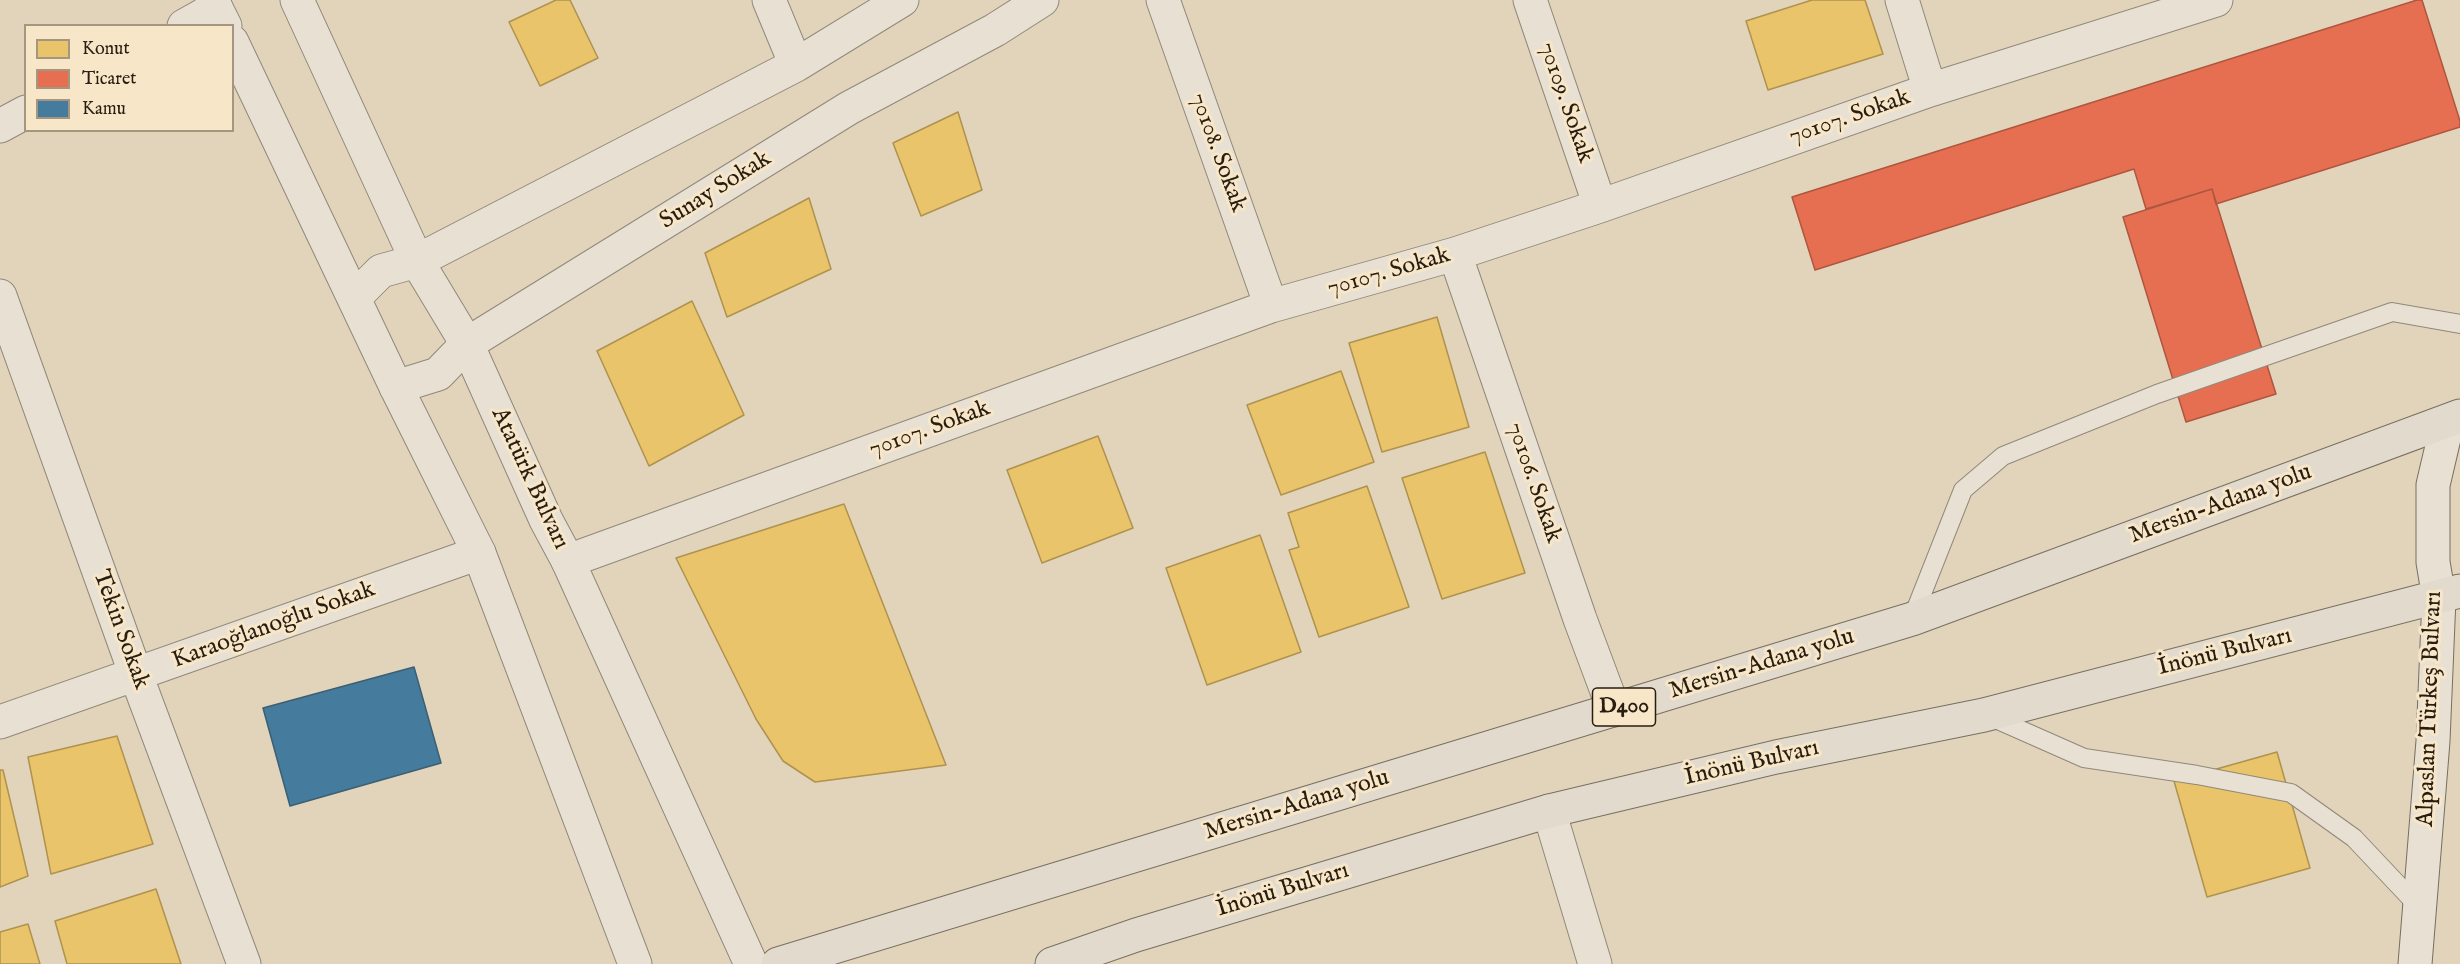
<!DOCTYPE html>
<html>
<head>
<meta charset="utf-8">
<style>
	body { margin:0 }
	#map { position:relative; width:2460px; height:964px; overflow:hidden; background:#e2d4bb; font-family:"IM FELL English",serif }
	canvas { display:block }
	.legend { position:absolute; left:24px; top:24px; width:210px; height:108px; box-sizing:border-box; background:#f7e6c8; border:2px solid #a4967f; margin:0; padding:8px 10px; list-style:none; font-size:18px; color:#281d11 }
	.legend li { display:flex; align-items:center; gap:12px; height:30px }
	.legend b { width:30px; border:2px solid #a4967f }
</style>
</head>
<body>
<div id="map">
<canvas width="2460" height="964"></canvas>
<ul class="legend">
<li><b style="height:16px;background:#e9c46a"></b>Konut</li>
<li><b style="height:16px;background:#e76f51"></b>Ticaret</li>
<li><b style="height:16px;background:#457b9d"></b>Kamu</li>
</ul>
</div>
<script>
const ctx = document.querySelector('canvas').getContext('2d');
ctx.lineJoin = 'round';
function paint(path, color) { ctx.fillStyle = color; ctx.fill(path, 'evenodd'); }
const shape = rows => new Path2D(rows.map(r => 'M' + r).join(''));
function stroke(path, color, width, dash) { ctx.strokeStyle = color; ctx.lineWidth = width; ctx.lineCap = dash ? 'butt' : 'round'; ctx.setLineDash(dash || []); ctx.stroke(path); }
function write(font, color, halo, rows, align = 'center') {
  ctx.font = font + ' "IM FELL English",serif'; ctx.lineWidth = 6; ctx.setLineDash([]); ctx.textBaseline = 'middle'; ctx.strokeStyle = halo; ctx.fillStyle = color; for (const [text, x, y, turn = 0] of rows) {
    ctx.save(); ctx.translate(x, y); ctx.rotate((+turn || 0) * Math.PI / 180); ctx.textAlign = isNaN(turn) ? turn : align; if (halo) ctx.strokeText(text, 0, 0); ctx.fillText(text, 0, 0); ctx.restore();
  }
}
const homes = shape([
	[556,0,570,0,598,58,540,86,509,22,556,0],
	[1812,0,1865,0,1883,54,1768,90,1746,21,1812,0],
	[958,112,982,190,921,216,893,143,958,112],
	[809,198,831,269,727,317,705,253,809,198],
	[692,301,744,415,649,466,597,351,692,301],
	[1437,317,1469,427,1382,452,1349,343,1437,317],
	[1341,371,1374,462,1281,495,1247,405,1341,371],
	[1098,436,1133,528,1042,563,1007,470,1098,436],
	[1485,452,1525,573,1442,599,1402,478,1485,452],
	[1367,486,1409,607,1319,637,1289,550,1299,547,1288,513,1367,486],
	[844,504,946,765,815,782,783,761,756,719,676,558,844,504],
	[1260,535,1301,652,1207,685,1166,568,1260,535],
	[117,736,153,844,51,874,28,757,117,736],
	[2277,752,2310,868,2207,897,2174,781,2277,752],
	[0,770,3,770,28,876,0,887,0,770],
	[156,889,181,964,67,964,55,921,156,889],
	[28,924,40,964,0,964,0,932,28,924]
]);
paint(homes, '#e9c46a');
stroke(homes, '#af924f', 1.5);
const shops = shape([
	[2417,0,2422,0,2460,121,2460,127,2216,204,2212,189,2146,209,2134,169,1815,270,1792,197,2417,0],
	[2212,189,2276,394,2186,422,2123,217,2212,189]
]);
paint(shops, '#e76f51');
stroke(shops, '#ae563e', 1.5);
const public = shape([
	[414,667,441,763,290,806,263,708,414,667]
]);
paint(public, '#457b9d');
stroke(public, '#3c5f73', 1.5);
const service = shape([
	[1912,619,1963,490,2003,456,2157,394,2392,312,2460,324],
	[1989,716,2084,758,2197,775,2291,793,2354,838,2420,908]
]);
const minor = shape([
	[769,0,796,65],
	[1163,0,1271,306],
	[1530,0,1600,206],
	[1902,0,1930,90],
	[184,26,216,8],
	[0,126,26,112],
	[1455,254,1580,619,1614,710],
	[0,296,136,675,244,964],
	[355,297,381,271,417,261,796,65,902,0],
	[396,387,438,374,467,344,849,108,995,30,1042,0],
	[568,561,1271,306,1455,254,1600,206,1930,90,2216,0],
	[0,722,479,553],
	[1549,811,1595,964]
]);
const tertiary = shape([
	[212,0,225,26],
	[297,0,417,261,467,344,546,520,568,561,751,964],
	[232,42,396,387,479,553,635,964]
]);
const secondary = shape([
	[2415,964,2433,741,2439,598,2433,562,2433,485,2448,421]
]);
const trunk = shape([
	[778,964,1912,619,2460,416],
	[1052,964,1136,935,1549,811,1776,757,1984,715,2460,591]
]);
stroke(service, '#918879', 20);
stroke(minor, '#918879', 35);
stroke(tertiary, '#918879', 35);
stroke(secondary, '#786f61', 35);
stroke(trunk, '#786f61', 35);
stroke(service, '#e7e0d3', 18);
stroke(minor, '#e7e0d3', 33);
stroke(tertiary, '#e7e0d3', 33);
stroke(secondary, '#e7e0d3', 33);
stroke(trunk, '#e2dacc', 33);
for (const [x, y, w] of [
	[1624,707,63]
]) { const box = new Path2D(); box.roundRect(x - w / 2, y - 19, w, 38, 4.5); ctx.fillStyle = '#f7e6c8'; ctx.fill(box); stroke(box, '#281d11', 1.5); }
write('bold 22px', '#281d11', null, [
	["D400",1624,707]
]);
write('24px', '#281d11', '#f7e6c8', [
	["70109. Sokak",1565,103,71],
	["70107. Sokak",1850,118,-19],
	["70108. Sokak",1217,153,70],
	["Sunay Sokak",716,191,-32],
	["70107. Sokak",1389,273,-16],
	["70107. Sokak",930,430,-20],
	["Atatürk Bulvarı",529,479,65],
	["70106. Sokak",1533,483,71],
	["Mersin-Adana yolu",2221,505,-20],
	["Karaoğlanoğlu Sokak",274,626,-20],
	["Tekin Sokak",120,630,70],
	["İnönü Bulvarı",2225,653,-14],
	["Mersin-Adana yolu",1762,665,-17],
	["Alpaslan Türkeş Bulvarı",2431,709,-88],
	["İnönü Bulvarı",1752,764,-13],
	["Mersin-Adana yolu",1297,806,-17],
	["İnönü Bulvarı",1283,891,-17]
]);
</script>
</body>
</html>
